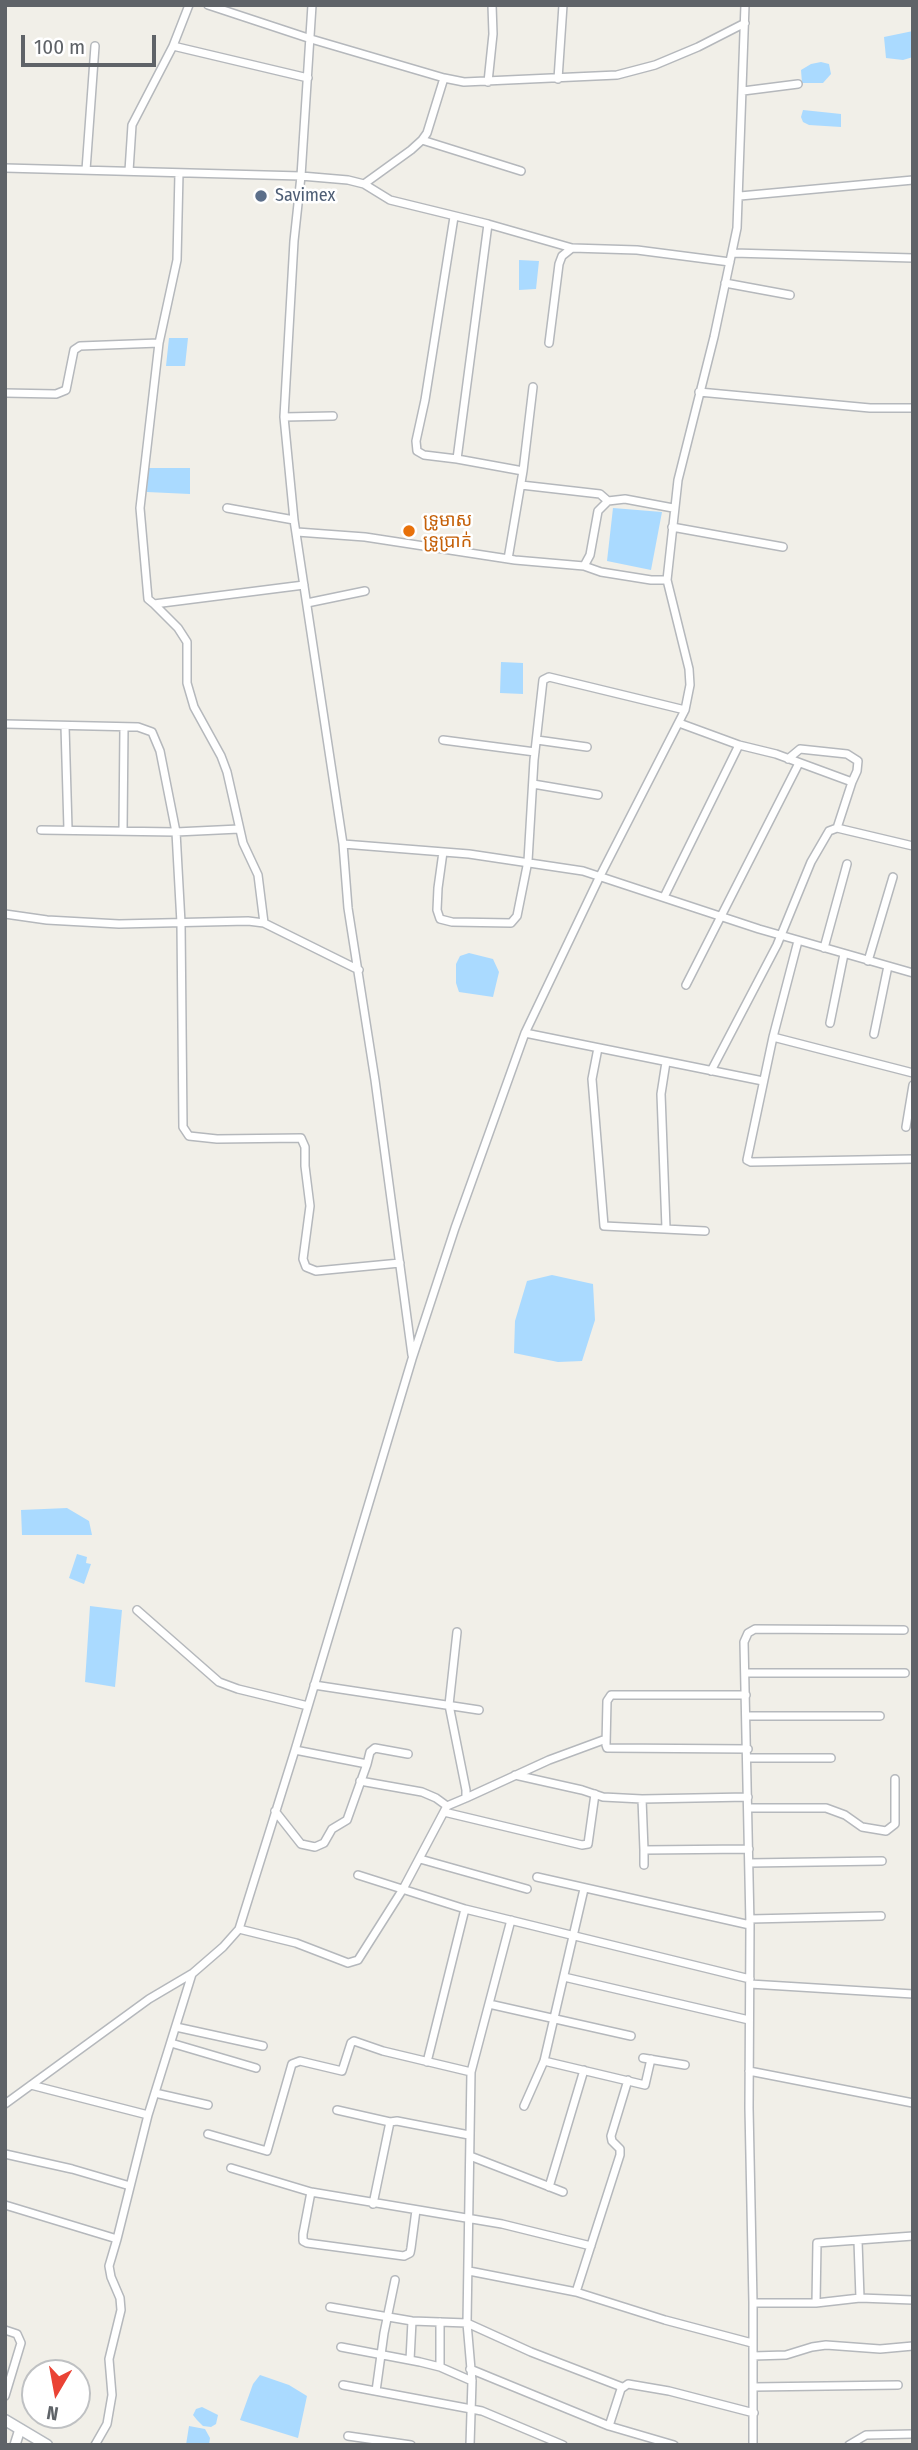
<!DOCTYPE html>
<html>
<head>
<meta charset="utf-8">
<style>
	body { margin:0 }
	#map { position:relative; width:918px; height:2450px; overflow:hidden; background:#f1efe8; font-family:"Fira Sans Condensed",sans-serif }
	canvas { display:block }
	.frame { position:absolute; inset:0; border:7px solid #5f6368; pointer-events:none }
	.north { position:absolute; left:21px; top:2359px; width:70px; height:70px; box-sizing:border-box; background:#fff; border:2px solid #bfc1c3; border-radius:50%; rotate:190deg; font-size:19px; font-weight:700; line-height:28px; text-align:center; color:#5f6368 }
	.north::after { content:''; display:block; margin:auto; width:24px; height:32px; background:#ea4335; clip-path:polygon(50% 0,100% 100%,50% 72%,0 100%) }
	.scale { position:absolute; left:21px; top:35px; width:135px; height:32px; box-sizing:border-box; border:4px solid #5f6368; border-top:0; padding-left:9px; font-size:21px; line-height:24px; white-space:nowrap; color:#5f6368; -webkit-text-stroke:5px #fff; paint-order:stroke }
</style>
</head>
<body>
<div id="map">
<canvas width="918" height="2450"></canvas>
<div class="frame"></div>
<div class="north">N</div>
<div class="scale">100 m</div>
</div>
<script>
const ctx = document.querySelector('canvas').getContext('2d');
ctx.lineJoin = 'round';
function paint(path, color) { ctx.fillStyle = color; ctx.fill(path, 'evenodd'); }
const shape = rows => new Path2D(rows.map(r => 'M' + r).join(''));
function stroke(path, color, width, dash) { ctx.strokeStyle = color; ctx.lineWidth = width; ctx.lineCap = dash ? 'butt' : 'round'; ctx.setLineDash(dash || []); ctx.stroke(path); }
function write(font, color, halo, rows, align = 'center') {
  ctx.font = font + ' "Fira Sans Condensed","Noto Sans Khmer",sans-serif'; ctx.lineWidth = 5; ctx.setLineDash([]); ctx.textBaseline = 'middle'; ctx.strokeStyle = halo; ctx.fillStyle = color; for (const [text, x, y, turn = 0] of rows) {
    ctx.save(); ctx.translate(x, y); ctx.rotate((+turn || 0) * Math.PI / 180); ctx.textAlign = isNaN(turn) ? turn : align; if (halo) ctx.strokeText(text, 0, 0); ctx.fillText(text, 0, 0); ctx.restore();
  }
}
paint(shape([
	[913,31,913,57,903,60,886,58,884,37],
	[821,62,829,64,831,74,823,83,802,83,801,70,811,64],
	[803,110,841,114,841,127,809,125,803,122,801,117],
	[519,260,539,261,536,289,519,290],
	[169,338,188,338,185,366,166,366],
	[148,468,190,468,190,494,147,492],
	[613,508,662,512,651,570,607,561],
	[501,662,523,663,523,694,500,693],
	[469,953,493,959,499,972,493,997,459,992,456,983,456,964,460,956],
	[552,1275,593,1284,595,1320,582,1361,558,1362,514,1353,515,1321,527,1281],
	[67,1508,89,1521,92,1535,22,1535,21,1510],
	[77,1554,87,1557,86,1563,91,1564,84,1584,69,1578],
	[90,1606,122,1610,115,1687,85,1682],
	[260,2375,289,2385,307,2396,298,2438,240,2420,253,2384],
	[202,2407,218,2415,216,2424,211,2427,203,2426,197,2420,193,2415,196,2409],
	[189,2426,205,2429,210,2438,209,2445,186,2445]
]), '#aadaff');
const minor = shape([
	[208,5,311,39,444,78,464,82,617,75,655,65,698,47,745,23],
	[312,5,301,176,294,241,284,417,294,520,343,844,348,908,375,1080,412,1355],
	[173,46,189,5],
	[558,79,563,5],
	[488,82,493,34,492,5],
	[743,91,798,84],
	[422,140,521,171],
	[5,168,301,176,348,180,364,184,390,200,488,224,572,248],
	[86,170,95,46],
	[129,171,132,125,173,46,308,78],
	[179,173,177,260,159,343,140,508,148,599,154,604,304,585],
	[364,184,411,150,422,140,427,133,444,78],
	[740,196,913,180],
	[454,217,425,400,416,441,417,451,424,455,457,459],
	[488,224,457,459,523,471,508,559],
	[733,253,913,258],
	[725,283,790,295],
	[549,343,559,264,562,256,572,248,637,250,730,262],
	[699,392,870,408,913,408],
	[5,393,56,394,66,390,74,350,80,346,159,343],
	[284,417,333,416],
	[523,471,533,387],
	[521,485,600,494,608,501],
	[227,508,294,520],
	[672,527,783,547],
	[297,532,365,537,515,560,584,566,590,555,598,511,608,501,625,499,673,508],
	[584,566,601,572,651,580,667,580],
	[307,603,365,591],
	[154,604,178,628,187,642,187,683,194,707,221,756,227,772,243,843,258,875,264,923],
	[679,723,739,745,776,754,852,782,837,828],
	[5,724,138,727,152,732,160,751,176,832,181,923,183,1127,189,1136,217,1139,301,1138,305,1147,305,1166,310,1206,303,1259,306,1267,316,1271,400,1263],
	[65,726,68,829],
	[443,740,535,752],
	[537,740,587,747],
	[788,759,800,749,847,754,858,761,857,771,852,782],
	[533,784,598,795],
	[41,830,176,832,239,829],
	[123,830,124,727],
	[343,844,469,854,583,871,759,929,913,973],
	[443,852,438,888,437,910,440,919,452,922,511,923,517,916,528,861,534,760,543,680,549,677,685,710],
	[664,897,739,745],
	[5,914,47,920,119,924,248,921,264,923,359,970],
	[798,941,773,1037,747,1160,751,1162,913,1159],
	[824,948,847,864],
	[868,961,893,877],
	[686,985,799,763],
	[830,1023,844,954],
	[525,1033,763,1081],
	[874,1034,888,966],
	[773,1037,913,1073],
	[598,1048,592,1079,604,1226,705,1231],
	[666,1062,661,1094,666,1228],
	[711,1071,777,945,811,862,829,831,837,828,913,846],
	[906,1127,913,1085],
	[137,1610,219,1682,238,1689,308,1706],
	[745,1673,905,1673],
	[314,1685,479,1710],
	[746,1695,611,1695,607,1701,606,1745,607,1748,748,1749],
	[747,1716,880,1716],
	[748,1758,831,1758],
	[367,1764,370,1752,375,1748,408,1754],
	[515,1775,582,1790,603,1797,642,1799,748,1797],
	[360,1781,422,1792,436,1798,447,1806],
	[466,1798,549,1760,606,1739],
	[642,1799,644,1850,749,1849],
	[748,1808,826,1808,845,1815,862,1827,886,1831,895,1824,895,1779],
	[275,1811,301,1844,315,1847,324,1843,332,1829,347,1820,367,1764,295,1750],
	[444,1812,582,1845,588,1844,595,1794],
	[420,1859,527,1889],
	[749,1863,882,1861],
	[644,1865,644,1850],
	[358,1875,465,1909,750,1979],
	[537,1877,750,1925],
	[750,1919,881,1916],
	[239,1929,296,1943,348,1963,358,1960,403,1889,447,1806,466,1798,466,1790,449,1705,457,1632],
	[564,1977,749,2020],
	[750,1984,913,1994],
	[489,2004,631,2036],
	[176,2027,263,2046],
	[171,2043,256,2068],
	[643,2058,685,2065],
	[544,2061,645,2085,651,2059],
	[427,2062,465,1909],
	[749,2071,913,2103],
	[31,2085,148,2115],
	[155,2093,208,2105],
	[5,2104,149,1999,193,1973,223,1947,239,1929,295,1750,412,1359,455,1228,525,1033,600,876,685,710,690,685,689,669,667,580,678,480,714,337,737,228,745,5],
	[524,2106,544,2061,584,1889],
	[337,2110,390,2122,397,2121,469,2135],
	[208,2134,267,2151,292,2064,300,2061,342,2071,351,2043,354,2041,383,2051,471,2072],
	[5,2154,72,2169,130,2186],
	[470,2156,563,2192],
	[231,2168,311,2192,502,2224,591,2246],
	[549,2187,584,2070],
	[311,2192,303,2234,303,2241,307,2243,404,2256,410,2253,411,2248,416,2210],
	[373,2204,390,2122],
	[5,2205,117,2239,148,2115,192,1974],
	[469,2271,576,2292,665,2320,752,2343],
	[576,2292,620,2155,620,2149,612,2141,611,2136,628,2080],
	[860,2298,913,2300],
	[753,2303,816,2303,860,2298,858,2241],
	[816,2303,817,2243,913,2236],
	[330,2307,412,2321,467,2323,531,2352,622,2387],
	[5,2330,17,2334,21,2343,5,2396],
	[341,2347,420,2362,440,2367,472,2381],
	[753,2356,786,2355,812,2347,826,2345,880,2349,913,2346],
	[410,2360,412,2321],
	[440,2367,440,2322],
	[470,2369,609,2426,674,2445],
	[343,2385,482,2411,563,2445],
	[754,2387,898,2385],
	[376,2391,384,2333,395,2280],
	[609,2426,621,2389,628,2384,669,2391,754,2413],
	[348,2436,411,2445],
	[95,2445,107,2424,112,2395,109,2359,121,2310,120,2298,111,2277,109,2266,117,2239],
	[470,2445,472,2381,467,2323,471,2072,511,1920],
	[753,2445,753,2303,749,2108,750,1925,744,1642,748,1633,755,1629,904,1630],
	[849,2445,866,2435,913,2434]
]);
const tertiary = shape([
	[15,2445,20,2429]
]);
const secondary = shape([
	[5,2420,47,2445]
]);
stroke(minor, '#b5b8bc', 10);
stroke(tertiary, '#b5b8bc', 12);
stroke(secondary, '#b6babf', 13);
stroke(minor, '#fff', 7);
stroke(tertiary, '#fff', 9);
stroke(secondary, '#fff', 10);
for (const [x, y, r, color] of [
	[261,196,7,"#5c6f8a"],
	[409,531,7,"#e8710a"]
]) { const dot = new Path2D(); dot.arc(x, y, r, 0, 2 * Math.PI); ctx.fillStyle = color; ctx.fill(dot); stroke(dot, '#fff', 2.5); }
write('18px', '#4e5e75', '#fff', [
	["Savimex",275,196]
], 'left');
write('18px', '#c56008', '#fff', [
	["ទ្រូមាស",423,521],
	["ទ្រូប្រាក់",423,542]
], 'left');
</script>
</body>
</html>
